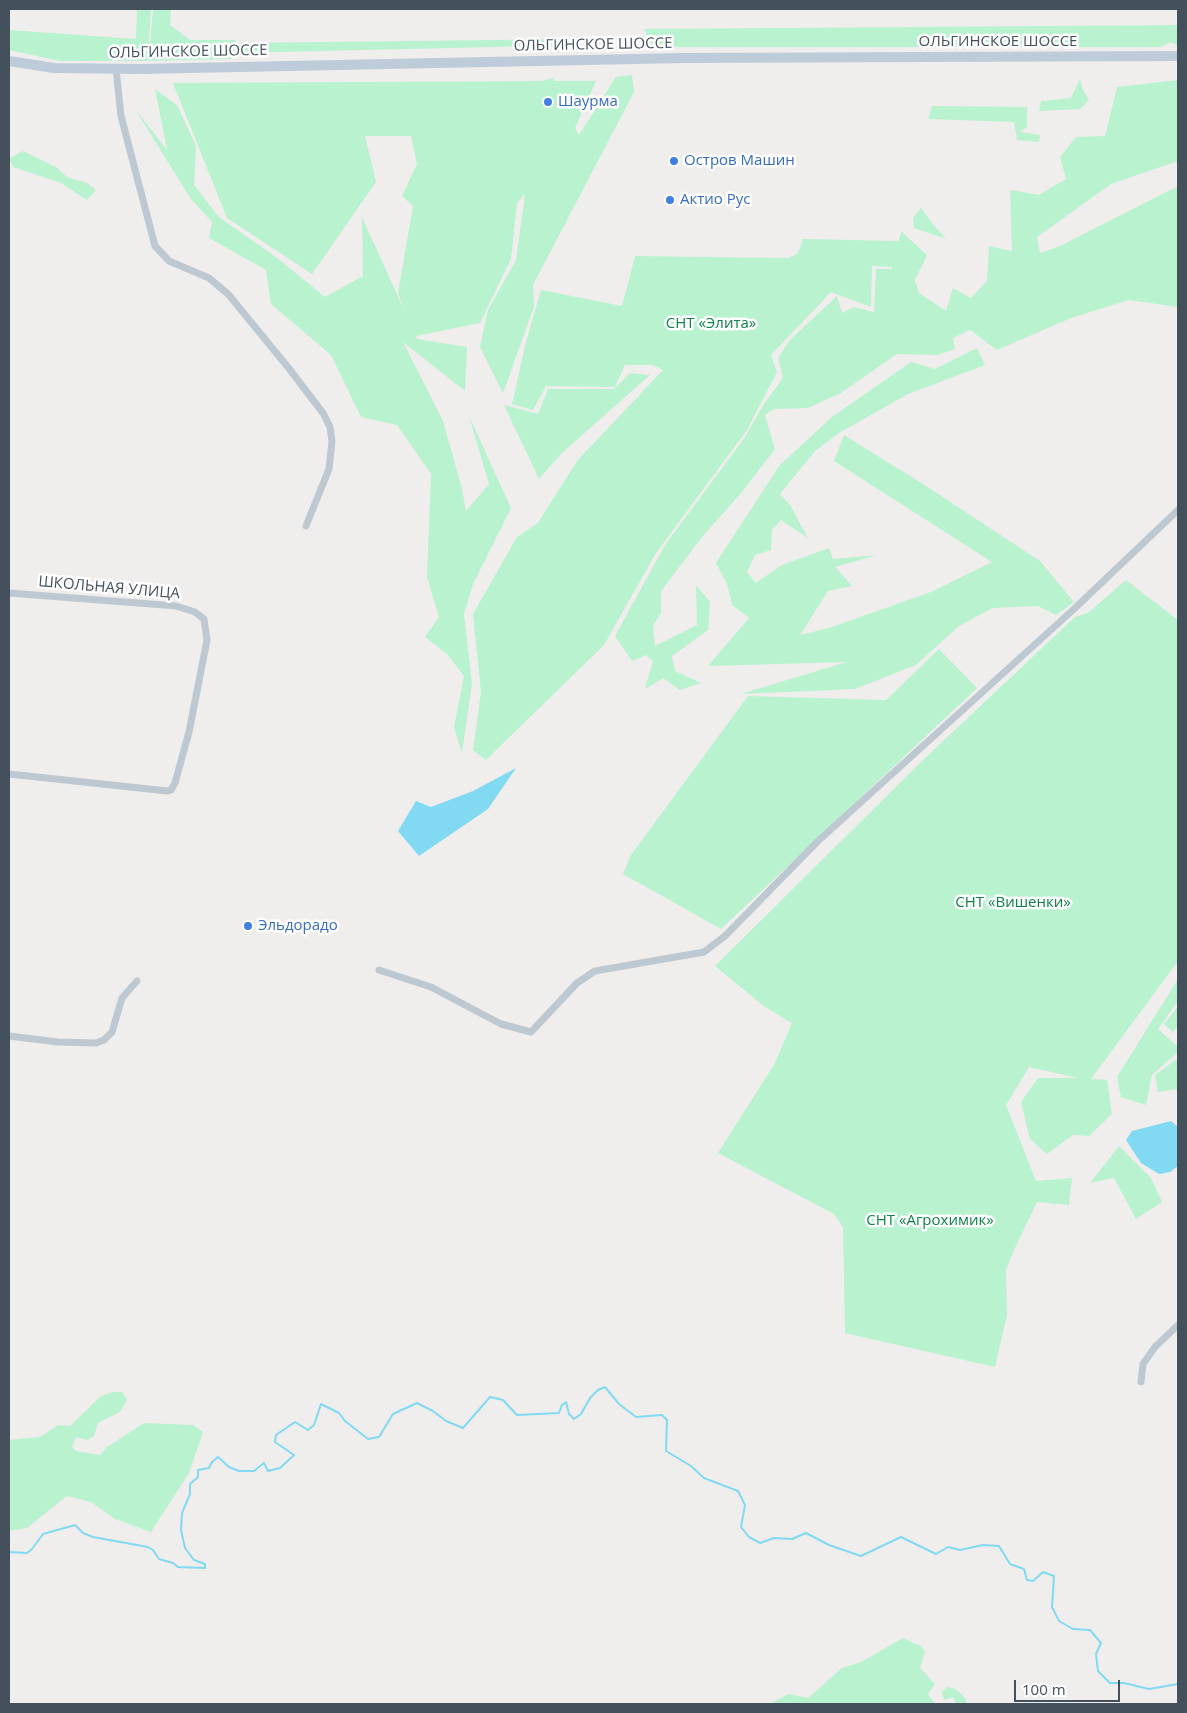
<!DOCTYPE html>
<html>
<head>
<meta charset="utf-8">
<style>
	body { margin:0 }
	#map { position:relative; width:1187px; height:1713px; overflow:hidden; background:#f0eded; font-family:"Open Sans",sans-serif }
	canvas { display:block }
	.frame { position:absolute; inset:0; border:10px solid #44515c; pointer-events:none }
	.scale { position:absolute; left:1014px; top:1680px; width:106px; height:22px; box-sizing:border-box; border:2px solid #44515c; border-top:0; padding-left:6px; font-size:15px; line-height:18px; white-space:nowrap; color:#44515c; -webkit-text-stroke:4px #fff; paint-order:stroke }
</style>
</head>
<body>
<div id="map">
<canvas width="1187" height="1713"></canvas>
<div class="frame"></div>
<div class="scale">100 m</div>
</div>
<script>
const ctx = document.querySelector('canvas').getContext('2d');
ctx.lineJoin = 'round';
function paint(path, color) { ctx.fillStyle = color; ctx.fill(path, 'evenodd'); }
const shape = rows => new Path2D(rows.map(r => 'M' + r).join(''));
function stroke(path, color, width, dash) { ctx.strokeStyle = color; ctx.lineWidth = width; ctx.lineCap = dash ? 'butt' : 'round'; ctx.setLineDash(dash || []); ctx.stroke(path); }
function write(font, color, halo, rows, align = 'center') {
  ctx.font = font + ' "Open Sans",sans-serif'; ctx.lineWidth = 5; ctx.setLineDash([]); ctx.textBaseline = 'middle'; ctx.strokeStyle = halo; ctx.fillStyle = color; for (const [text, x, y, turn = 0] of rows) {
    ctx.save(); ctx.translate(x, y); ctx.rotate((+turn || 0) * Math.PI / 180); ctx.textAlign = isNaN(turn) ? turn : align; if (halo) ctx.strokeText(text, 0, 0); ctx.fillText(text, 0, 0); ctx.restore();
  }
}
paint(shape([
	[137,9,151,9,149,44,137,61,60,61,9,50,9,30,136,39],
	[153,9,171,9,170,25,190,40,236,40,231,59,138,61,150,45],
	[1178,25,1178,46,1171,42,1160,47,680,47,652,45,644,29],
	[576,39,580,45,234,53,237,43],
	[632,75,634,92,533,285,534,307,503,393,480,347,488,310,516,260,525,194,517,203,511,259,480,323,416,336,417,339,467,347,465,391,403,342,443,421,462,489,466,511,489,484,469,416,511,508,473,584,464,614,472,683,462,753,454,727,464,676,447,654,425,637,439,617,427,577,431,474,397,425,361,417,331,355,271,304,266,270,209,238,212,222,191,199,135,109,167,150,155,89,177,105,196,146,194,185,219,217,276,257,325,297,363,276,362,217,405,312,398,293,413,206,402,196,417,164,411,136,365,136,376,182,312,274,227,218,173,83,542,81,553,78,555,81,596,81,575,128,579,135,616,77],
	[1080,79,1083,90,1089,100,1080,109,1039,111,1041,101,1071,98],
	[1178,80,1178,161,1111,184,1037,237,1040,253,1060,246,1178,186,1178,307,1129,300,1071,318,997,350,970,330,953,338,955,349,938,355,897,354,841,393,808,408,774,409,765,415,775,449,742,492,702,537,661,591,661,613,653,626,655,646,697,625,696,585,710,602,708,630,672,656,675,671,701,683,680,690,663,678,645,689,653,661,646,655,632,661,615,636,665,545,743,440,764,404,783,378,778,358,790,340,837,296,842,313,854,307,874,312,876,269,892,269,892,267,872,266,871,307,831,292,771,355,777,372,747,430,656,553,604,645,486,760,473,750,481,692,473,614,517,537,538,523,577,461,663,370,653,365,625,365,615,387,546,386,533,410,512,404,526,342,541,290,622,306,635,256,789,258,798,253,803,239,899,241,901,231,927,255,915,280,919,293,946,311,953,288,971,298,987,281,989,246,1012,251,1010,190,1039,195,1066,179,1060,157,1076,137,1105,136,1117,87],
	[932,106,1027,107,1027,127,1020,132,1040,135,1039,142,1017,140,1014,122,928,119],
	[23,151,56,167,67,177,87,183,96,190,87,200,61,183,13,167,9,159],
	[921,208,932,223,946,239,914,228,913,218],
	[977,348,985,365,908,394,839,433,815,451,780,494,790,505,808,538,781,520,772,530,771,550,755,555,747,572,756,583,782,565,829,548,833,559,877,555,835,567,852,586,828,591,800,635,829,628,931,592,992,562,834,461,844,435,923,484,1040,561,1074,602,1056,615,1038,606,993,608,959,626,916,665,855,689,741,694,847,662,708,666,749,618,732,605,727,584,716,563,779,466,832,417,911,362,935,369],
	[630,373,650,375,562,453,539,479,504,405,538,414,548,389,614,389],
	[1126,580,1178,620,1178,961,1091,1079,1107,1080,1112,1114,1089,1136,1073,1135,1047,1154,1030,1139,1021,1102,1038,1078,1078,1078,1029,1067,1006,1105,1036,1181,1072,1178,1069,1205,1037,1202,1013,1252,1006,1270,1007,1315,995,1367,845,1333,843,1227,834,1214,718,1153,775,1063,792,1023,765,1007,715,966,922,761,1075,617,1088,613],
	[939,649,977,688,721,929,623,874,631,855,748,696,886,700],
	[1178,979,1178,1001,1158,1029,1178,1047,1178,1052,1152,1075,1146,1105,1121,1097,1117,1077],
	[1178,1006,1178,1026,1173,1032,1164,1024],
	[1178,1058,1178,1089,1158,1092,1155,1075],
	[1119,1146,1151,1178,1162,1202,1136,1219,1114,1178,1090,1183],
	[113,1392,122,1392,127,1400,120,1412,98,1423,94,1436,87,1440,76,1437,72,1447,76,1451,100,1455,107,1447,144,1423,193,1425,203,1432,189,1473,151,1532,115,1519,91,1502,67,1496,27,1528,9,1531,9,1440,40,1437,58,1425,70,1426,101,1396],
	[903,1638,921,1646,925,1652,920,1668,935,1684,928,1694,935,1704,770,1704,788,1694,808,1698,842,1668,861,1662],
	[947,1687,956,1689,966,1699,966,1704,956,1704,953,1697,944,1700,942,1692]
]), '#b8f2cf');
paint(shape([
	[516,768,488,809,419,856,398,831,416,801,431,807,473,791],
	[1171,1121,1178,1127,1178,1166,1170,1172,1159,1174,1141,1163,1126,1140,1132,1131]
]), '#82daf2');
stroke(shape([
	[9,1552,27,1553,32,1549,43,1534,75,1525,83,1533,93,1537,148,1547,153,1550,159,1559,173,1563,178,1567,205,1568,205,1564,194,1560,185,1548,181,1530,182,1513,190,1494,190,1484,198,1477,198,1470,209,1468,212,1462,218,1457,229,1467,239,1471,254,1471,264,1463,268,1471,280,1468,294,1455,275,1442,276,1435,295,1422,308,1430,314,1425,321,1404,339,1413,345,1421,368,1439,379,1437,393,1414,417,1403,433,1411,446,1421,463,1428,490,1397,503,1400,517,1415,559,1413,562,1405,566,1402,569,1414,574,1419,581,1414,590,1398,598,1390,605,1387,619,1404,636,1417,662,1415,667,1420,666,1451,691,1466,704,1478,738,1491,745,1505,741,1527,749,1537,760,1543,774,1538,792,1539,806,1533,829,1545,861,1556,901,1537,936,1554,948,1547,960,1550,983,1545,999,1546,1010,1564,1024,1569,1027,1580,1033,1581,1043,1572,1054,1576,1052,1607,1059,1621,1073,1629,1090,1630,1101,1643,1096,1654,1098,1671,1110,1683,1124,1683,1149,1689,1178,1684]
]), '#82daf2', 2);
stroke(shape([
	[116,69,121,116,155,246,169,261,209,278,228,294,287,366,323,413,330,427,332,441,329,469,306,526],
	[9,593,176,606,195,612,204,619,207,640,189,732,175,783,171,790,167,791,9,774],
	[379,970,431,987,501,1024,531,1032,577,983,595,971,704,952,725,936,817,842,1074,609,1178,510],
	[9,1036,58,1042,96,1043,104,1040,112,1032,122,998,137,981],
	[1141,1382,1143,1364,1155,1347,1178,1325]
]), '#bdc8d1', 7);
stroke(shape([
	[9,61,54,68,140,69,685,58,1178,56]
]), '#becbd8', 10);
for (const [x, y, r, color] of [
	[548,102,5,"#3f7fe0"],
	[674,161,5,"#3f7fe0"],
	[670,200,5,"#3f7fe0"],
	[248,926,5,"#3f7fe0"]
]) { const dot = new Path2D(); dot.arc(x, y, r, 0, 2 * Math.PI); ctx.fillStyle = color; ctx.fill(dot); stroke(dot, '#fff', 2); }
write('15px', '#44515c', '#fff', [
	["ОЛЬГИНСКОЕ ШОССЕ",998,42],
	["ОЛЬГИНСКОЕ ШОССЕ",593,45,-1],
	["ОЛЬГИНСКОЕ ШОССЕ",188,52,-1],
	["ШКОЛЬНАЯ УЛИЦА",109,588,5]
]);
write('15px', '#366cbe', '#fff', [
	["Шаурма",558,102],
	["Остров Машин",684,161],
	["Актио Рус",680,200],
	["Эльдорадо",258,926]
], 'left');
write('15px', '#10824a', '#fff', [
	["СНТ «Элита»",711,324],
	["СНТ «Вишенки»",1013,903],
	["СНТ «Агрохимик»",930,1221]
]);
</script>
</body>
</html>
